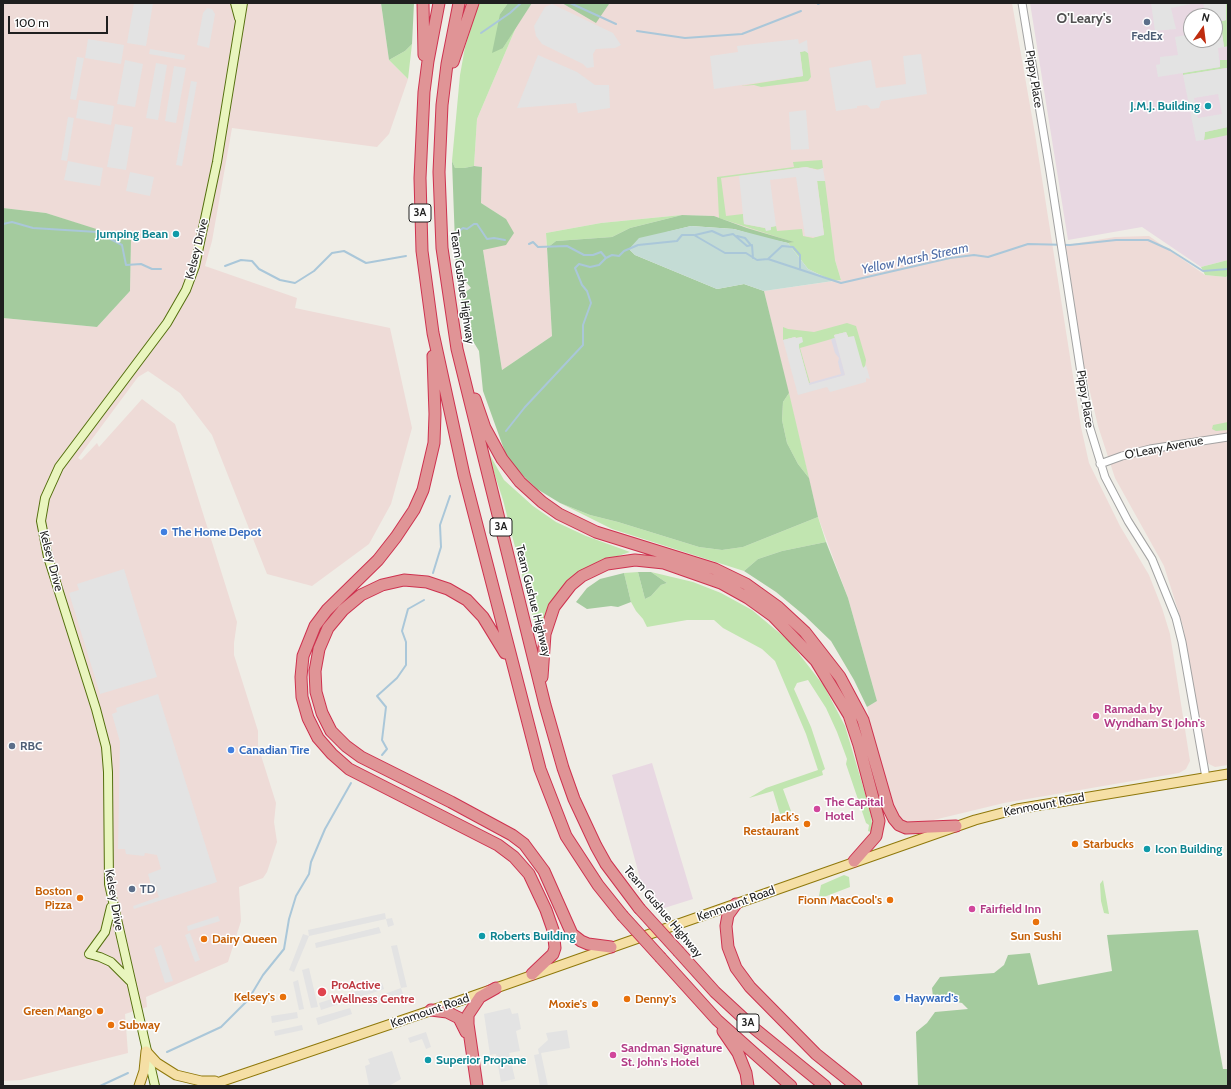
<!DOCTYPE html>
<html>
<head>
<meta charset="utf-8">
<style>
	body { margin:0 }
	#map { position:relative; width:1231px; height:1089px; overflow:hidden; background:#efede6; font-family:Cabin,sans-serif }
	canvas { display:block }
	.frame { position:absolute; inset:0; border:4px solid #1f1f1f; pointer-events:none }
	.north { position:absolute; left:1183px; top:8px; width:40px; height:40px; box-sizing:border-box; background:#fff; border:1px solid #a5a5a5; border-radius:50%; rotate:14deg; font-size:11px; font-weight:700; line-height:16px; text-align:center; color:#1f1f1f }
	.north::after { content:''; display:block; margin:auto; width:14px; height:18px; background:#bf2c0f; clip-path:polygon(50% 0,100% 100%,50% 72%,0 100%) }
	.scale { position:absolute; left:8px; top:16px; width:100px; height:18px; box-sizing:border-box; border:2px solid #1f1f1f; border-top:0; padding-left:5px; font-size:12px; line-height:14px; white-space:nowrap; color:#1f1f1f; -webkit-text-stroke:3px #fff; paint-order:stroke }
</style>
</head>
<body>
<div id="map">
<canvas width="1231" height="1089"></canvas>
<div class="frame"></div>
<div class="north">N</div>
<div class="scale">100 m</div>
</div>
<script>
const ctx = document.querySelector('canvas').getContext('2d');
ctx.lineJoin = 'round';
function paint(path, color) { ctx.fillStyle = color; ctx.fill(path, 'evenodd'); }
const shape = rows => new Path2D(rows.map(r => 'M' + r).join(''));
function stroke(path, color, width, dash) { ctx.strokeStyle = color; ctx.lineWidth = width; ctx.lineCap = dash ? 'butt' : 'round'; ctx.setLineDash(dash || []); ctx.stroke(path); }
function write(font, color, halo, rows, align = 'center') {
  ctx.font = font + ' Cabin,sans-serif'; ctx.lineWidth = 3; ctx.setLineDash([]); ctx.textBaseline = 'middle'; ctx.strokeStyle = halo; ctx.fillStyle = color; for (const [text, x, y, turn = 0] of rows) {
    ctx.save(); ctx.translate(x, y); ctx.rotate((+turn || 0) * Math.PI / 180); ctx.textAlign = isNaN(turn) ? turn : align; if (halo) ctx.strokeText(text, 0, 0); ctx.fillText(text, 0, 0); ctx.restore();
  }
}
paint(shape([
	[3,3,381,3,389,60,408,79,389,134,377,147,232,128,212,241,205,266,297,298,295,308,390,328,412,428,391,504,369,544,312,586,267,574,212,435,180,393,148,371,138,377,78,458,81,460,97,443,99,447,142,399,175,424,237,622,234,643,234,655,258,731,258,746,276,803,274,822,277,842,267,872,263,878,239,887,241,921,228,962,146,997,147,1007,125,1014,128,1053,21,1080,3,1081,3,318,97,327,130,291,131,241,46,213,3,208],
	[532,3,1012,3,1035,134,1081,427,1089,463,1120,526,1149,575,1162,608,1170,634,1190,761,1186,769,1179,773,1004,803,917,824,906,824,894,813,872,734,867,707,877,701,848,598,818,517,764,291,841,280,835,260,714,216,682,215,601,223,546,233,552,336,502,370,483,250,506,219,481,203,482,167,474,166,477,119,517,25],
	[1149,236,1205,275,1226,277,1228,275,1228,765,1215,767,1209,764,1206,759,1183,626,1164,566,1115,478,1098,426,1082,358,1066,245,1115,237]
]), '#eedbd7');
paint(shape([
	[1030,3,1228,3,1228,260,1201,267,1142,227,1068,240],
	[1191,16,1215,16,1215,40,1191,40],
	[652,763,693,899,658,910,641,882,612,775]
]), '#e8d8e2');
paint(shape([
	[479,3,508,3,500,14,503,48,517,25,477,119,474,166,464,168,455,168,452,161,460,75,465,47],
	[1225,3,1228,3,1228,46,1224,47,1222,33,1215,34,1215,23,1226,20],
	[412,44,408,79,389,60,405,51],
	[805,51,808,53,811,77,808,81,761,87,754,85,741,86,803,76,800,52],
	[1220,60,1228,60,1228,75,1226,68,1183,75,1183,73,1220,67],
	[1228,127,1228,135,1204,140,1205,132],
	[822,160,823,168,820,170,806,167,721,178,726,216,743,214,744,224,765,228,776,226,777,231,802,229,803,236,813,238,824,234,817,180,825,181,835,260,841,280,833,281,808,269,788,243,793,242,719,218,717,177,794,167,793,162],
	[682,215,630,228,612,237,556,241,547,248,546,233,601,223],
	[1228,260,1228,275,1226,277,1205,275,1201,267],
	[847,323,856,326,866,360,865,367,863,368,846,332,834,335,835,338,800,348,810,383,809,383,798,345,802,337,796,338,795,337,783,340,783,327,788,329,814,332],
	[789,393,809,478,798,464,787,443,782,420,783,402],
	[1228,422,1228,430,1216,431,1212,429,1213,425],
	[486,448,504,480,533,506,556,522,586,536,630,552,591,565,577,574,539,641,503,500],
	[560,503,590,515,618,522,699,547,722,550,743,547,818,517,826,542,782,551,758,559,744,571,612,529],
	[638,572,645,599,651,596,661,585,667,583,651,572,693,582,721,593,752,610,789,641,824,686,845,726,870,810,872,824,871,832,868,831,869,825,866,823,846,764,847,759,837,732,826,708,808,680,797,683,794,689,811,727,825,769,822,771,823,775,783,789,791,811,780,814,773,791,749,798,766,788,818,770,806,734,775,661,762,649,723,628,714,620,687,620,647,627,643,619,636,611,631,602,624,573],
	[844,875,849,877,850,887,824,897,819,896,821,885],
	[1103,880,1109,914,1104,913,1101,901,1100,884]
]), '#c1e5b0');
paint(shape([
	[381,3,414,3,412,44,405,51,389,60],
	[508,3,532,3,503,48,492,53,500,14],
	[562,3,609,3,609,4,596,23],
	[452,161,455,168,464,168,474,166,482,167,481,203,506,219,514,233,506,245,483,250,502,370,552,336,547,248,556,241,612,237,630,228,682,215,714,216,747,228,794,242,788,243,764,238,734,229,691,226,667,232,629,249,635,255,717,289,744,284,764,291,789,393,783,402,782,420,787,443,798,464,809,478,818,517,743,547,722,550,699,547,618,522,590,515,560,503,537,489,515,468,506,455,483,391,479,351,468,333,464,315,461,295,471,288,456,270],
	[3,208,46,213,131,240,130,291,97,327,3,318],
	[826,542,848,598,877,701,867,707,854,680,831,641,805,616,776,592,744,571,758,559,782,551],
	[638,572,651,572,667,583,661,585,651,596,645,599],
	[624,573,631,602,618,607,611,606,587,609,576,602,587,588,600,579],
	[1198,930,1223,1069,1228,1069,1228,1086,918,1086,916,1032,927,1023,935,1012,968,1009,962,1003,933,997,932,988,940,977,994,973,1004,965,1008,955,1030,953,1038,985,1112,971,1107,935]
]), '#a4cb9e');
paint(shape([
	[691,226,734,229,788,243,808,269,833,281,764,291,744,284,717,289,635,255,629,249,639,238]
]), '#c4dcd5');
paint(shape([
	[134,3,153,3,146,46,127,43],
	[1151,3,1196,3,1171,8,1176,29,1155,31],
	[1203,3,1226,3,1226,20,1215,23,1215,16,1206,16],
	[552,4,613,33,621,45,615,48,596,49,593,54,594,67,587,68,583,64,542,44,536,36,534,26,545,7],
	[207,8,212,9,215,14,209,48,197,45,203,13],
	[1222,33,1224,47,1218,48,1220,67,1158,77,1156,65,1160,64,1160,57,1178,55,1175,37,1191,34,1191,40,1215,40,1215,34],
	[88,39,124,45,121,64,85,58],
	[798,39,799,44,807,40,808,53,805,51,800,52,803,76,714,89,710,56,738,52,737,46],
	[150,49,185,55,184,60,149,54],
	[921,54,927,94,881,101,879,108,871,109,867,105,857,106,857,108,836,111,829,68,871,60,876,88,906,84,903,56],
	[538,55,577,72,595,85,609,85,610,108,578,113,576,103,517,108],
	[77,57,84,58,76,100,70,99],
	[125,60,143,64,135,107,117,104],
	[156,63,167,65,158,120,146,118],
	[174,66,186,68,176,123,165,121],
	[1227,68,1228,127,1205,132,1204,140,1196,141,1183,75],
	[1218,94,1222,114,1198,118,1194,98],
	[191,81,197,82,182,166,176,165],
	[79,100,114,106,111,125,76,118],
	[806,110,809,149,791,150,789,112],
	[68,117,74,118,67,161,61,160],
	[115,124,133,127,126,170,107,167],
	[68,161,103,168,100,186,64,180],
	[806,167,817,170,823,168,825,181,817,181,824,235,816,237,805,236,796,177,770,180,776,226,771,227,771,230,766,231,765,228,744,224,739,176],
	[130,172,154,177,150,196,126,191],
	[846,332,848,337,854,336,863,368,866,365,870,379,866,378,866,382,830,392,827,387,798,395,783,340,795,337,796,338,802,337,803,342,799,344,799,347,809,384,845,375,834,335],
	[124,569,157,677,100,694,69,593,79,590,77,584],
	[158,694,217,882,134,909,133,906,159,897,156,889,152,889,148,874,161,869,157,855,145,853,144,856,126,854,125,849,118,849,120,742,112,714,117,712,116,708],
	[385,913,386,919,392,918,394,925,388,927,386,919,309,936,294,972,289,970,303,934,309,936,308,930],
	[218,916,220,921,188,931,187,926],
	[379,927,381,933,316,948,315,943],
	[190,933,200,960,195,962,185,935],
	[161,945,173,981,165,983,154,948],
	[397,945,407,987,401,988,403,994,370,1006,368,1000,401,988,391,946],
	[309,968,318,1007,311,1008,302,970],
	[298,980,304,1009,299,1010,293,982],
	[382,983,384,989,321,1010,319,1003],
	[350,1008,352,1014,318,1025,316,1018],
	[510,1008,512,1014,518,1013,521,1029,516,1031,520,1051,509,1053,515,1079,501,1082,496,1054,490,1055,484,1014],
	[297,1012,298,1018,272,1023,271,1016],
	[302,1025,303,1030,275,1036,274,1031],
	[567,1030,570,1048,541,1053,548,1086,540,1086,534,1055,539,1054,538,1049,548,1040,546,1033],
	[426,1032,431,1047,426,1049,422,1039,410,1043,408,1038],
	[392,1051,401,1079,389,1086,369,1086,365,1066,370,1064,368,1059]
]), '#e3e3e3');
paint(shape([
	[835,338,845,375,809,385,809,383,841,374,838,362,839,358,835,353,831,339]
]), '#dcdae5');
stroke(shape([
	[570,3,616,24],
	[818,4,820,3],
	[637,31,685,38,742,34,801,11],
	[481,33,510,13,521,3],
	[3,224,12,222,33,228,97,232,122,245,126,265,141,264,152,269,161,269],
	[458,232,463,228,467,229,474,224,477,224,487,239,494,238,505,240],
	[695,235,712,231,723,236,733,234,747,246,752,245,753,258],
	[737,236,745,238,750,244],
	[529,244,533,242,538,247,567,246,584,255,593,255,601,252,606,258],
	[768,259,782,246,793,247,800,255,800,268],
	[225,266,241,260,252,261,259,269,280,280,295,283,314,271,332,253,344,251,366,263,406,256],
	[506,431,525,407,583,345,583,325,591,303,587,291,582,285,575,268,579,264,590,267,599,265,606,258,612,255,619,256,624,251,638,245,677,241,682,235,694,235,725,253,746,253,757,260,768,259,841,283,950,258,974,255,988,257,1028,244,1070,245,1116,240,1148,240,1170,250,1203,271,1228,269],
	[433,573,441,547,440,525,450,496],
	[382,755,387,749,382,740,386,707,377,696,397,678,406,665,406,642,402,631,408,609,424,600],
	[167,1052,221,1027,248,1000,263,975,284,949,289,919,296,896,309,874,311,862,325,829,351,783],
	[100,1086,128,1073]
]), '#aac7d9', 2);
const tertiary = shape([
	[1022,3,1050,172,1089,425,1105,477,1128,521,1152,559,1176,618,1182,642,1206,778],
	[1100,464,1122,456,1150,449,1228,437]
]);
const secondary = shape([
	[235,3,239,18],
	[111,907,105,932,89,954,100,957,111,962,130,981],
	[155,1086,109,884,108,772,106,747,96,709,48,557,41,521,45,498,59,467,167,323,186,290,195,266,217,162,243,3]
]);
const primary = shape([
	[146,1051,157,1063,176,1075,201,1081,215,1081],
	[139,1086,144,1071,146,1051],
	[208,1086,459,1001,975,820,1017,809,1228,774]
]);
const motorway = shape([
	[423,3,424,55],
	[439,3,428,61,424,92,420,178,422,251,433,333,464,475,540,769,566,836,598,885,622,915],
	[459,3,447,64,442,105,439,172,442,248,457,349,545,705,563,768,574,799,596,846,606,864,639,908],
	[453,62,473,3],
	[433,356,435,414,434,443,423,490,414,510,396,537,378,560,327,610,315,626,303,656,301,677,302,697,308,718,318,738,332,754,349,769,498,845,514,857,529,874,546,910,553,930,555,948,553,954,532,974],
	[475,399,485,428,502,459,520,482,542,502,559,514,596,532,715,569,746,584,778,607,805,632,840,677,863,720,888,807,894,819,899,825,906,828,956,826],
	[505,653,483,617,467,600,448,589,427,582,404,580,382,585,361,595,343,610,328,628,319,649,315,671,316,692,322,713,331,731,346,746,361,757,451,802,512,835,524,844,544,871,572,934,581,941,588,944,611,947],
	[542,677,545,634,554,607,571,585,582,576,607,564,635,560,664,563,721,583,748,598,773,616,816,661,849,715,859,745,879,821,876,836,854,861],
	[736,904,728,915,726,926,728,947,736,968,750,987,816,1054,856,1086],
	[679,952,715,992,755,1029,825,1086],
	[661,958,717,1020,791,1086],
	[431,1010,447,1012,459,1018,466,1032],
	[723,1031,738,1053,746,1073,748,1086],
	[477,1086,468,1024,468,1015,480,997,496,988]
]);
stroke(tertiary, '#a3a3a3', 9);
stroke(secondary, '#546f0d', 10);
stroke(primary, '#8f780b', 11);
stroke(motorway, '#ce324f', 13);
stroke(tertiary, '#fff', 7);
stroke(secondary, '#e9f5be', 8);
stroke(primary, '#f5dfa5', 9);
stroke(motorway, '#e09496', 11);
const motorwayBridge = shape([
	[639,908,679,952],
	[622,915,661,958]
]);
stroke(motorwayBridge, '#ce324f', 13, []);
stroke(motorwayBridge, '#e09496', 11);
for (const [x, y, r, color] of [
	[1147,22,4,"#5c6f8a"],
	[1208,106,4,"#0f9aa8"],
	[176,234,4,"#0f9aa8"],
	[164,532,4,"#3f7fe0"],
	[1096,716,4,"#d1479c"],
	[12,746,4,"#5c6f8a"],
	[231,750,4,"#3f7fe0"],
	[817,809,4,"#d1479c"],
	[807,824,4,"#e8710a"],
	[1075,844,4,"#e8710a"],
	[1147,849,4,"#0f9aa8"],
	[132,889,4,"#5c6f8a"],
	[80,898,4,"#e8710a"],
	[890,900,4,"#e8710a"],
	[972,909,4,"#d1479c"],
	[1036,922,4,"#e8710a"],
	[482,936,4,"#0f9aa8"],
	[204,939,4,"#e8710a"],
	[322,992,5,"#e0444e"],
	[283,997,4,"#e8710a"],
	[897,998,4,"#3f7fe0"],
	[627,999,4,"#e8710a"],
	[595,1004,4,"#e8710a"],
	[100,1011,4,"#e8710a"],
	[111,1025,4,"#e8710a"],
	[613,1055,4,"#d1479c"],
	[428,1060,4,"#0f9aa8"]
]) { const dot = new Path2D(); dot.arc(x, y, r, 0, 2 * Math.PI); ctx.fillStyle = color; ctx.fill(dot); stroke(dot, '#fff', 1.5); }
for (const [x, y, w] of [
	[420,213,22],
	[501,527,22],
	[748,1023,22]
]) { const box = new Path2D(); box.roundRect(x - w / 2, y - 9, w, 18, 3); ctx.fillStyle = '#fff'; ctx.fill(box); stroke(box, '#1f1f1f', 1); }
write('bold 11px', '#1f1f1f', null, [
	["3A",420,213],
	["3A",501,527],
	["3A",748,1023]
]);
write('bold 12px', '#4e5e75', '#fff', [
	["FedEx",1147,36,"center"],
	["RBC",20,746],
	["TD",140,889]
], 'left');
write('12px', '#1f1f1f', '#fff', [
	["Pippy Place",1034,79,81],
	["Kelsey Drive",197,249,-76],
	["Team Gushue Highway",462,287,82],
	["Pippy Place",1085,399,81],
	["O'Leary Avenue",1164,448,-11],
	["Kelsey Drive",51,561,75],
	["Team Gushue Highway",533,601,76],
	["Kenmount Road",1044,805,-11],
	["Kelsey Drive",114,900,80],
	["Kenmount Road",736,904,-20],
	["Team Gushue Highway",663,912,50],
	["Kenmount Road",430,1011,-19]
]);
write('bold 12px', '#0d838f', '#fff', [
	["J.M.J. Building",1200,106,"right"],
	["Jumping Bean",168,234,"right"],
	["Icon Building",1155,849],
	["Roberts Building",490,936],
	["Superior Propane",436,1060]
], 'left');
write('bold 12px', '#366cbe', '#fff', [
	["The Home Depot",172,532],
	["Canadian Tire",239,750],
	["Hayward's",905,998]
], 'left');
write('bold 12px', '#b23c85', '#fff', [
	["Ramada by",1104,709],
	["Wyndham St John's",1104,723],
	["The Capital",825,802],
	["Hotel",825,816],
	["Fairfield Inn",980,909],
	["Sandman Signature",621,1048],
	["St. John's Hotel",621,1062]
], 'left');
write('bold 12px', '#c56008', '#fff', [
	["Jack's",799,817],
	["Restaurant",799,831],
	["Starbucks",1083,844,"left"],
	["Boston",72,891],
	["Pizza",72,905],
	["Fionn MacCool's",882,900],
	["Sun Sushi",1036,936,"center"],
	["Dairy Queen",212,939,"left"],
	["Kelsey's",275,997],
	["Denny's",635,999,"left"],
	["Moxie's",587,1004],
	["Green Mango",92,1011],
	["Subway",119,1025,"left"]
], 'right');
write('bold 12px', '#be3a42', '#fff', [
	["ProActive",331,985],
	["Wellness Centre",331,999]
], 'left');
write('italic 13px', '#526fa8', '#fff', [
	["Yellow Marsh Stream",915,259,-12]
]);
write('bold 14px', '#525252', '#fff', [
	["O'Leary's",1084,19]
]);
</script>
</body>
</html>
